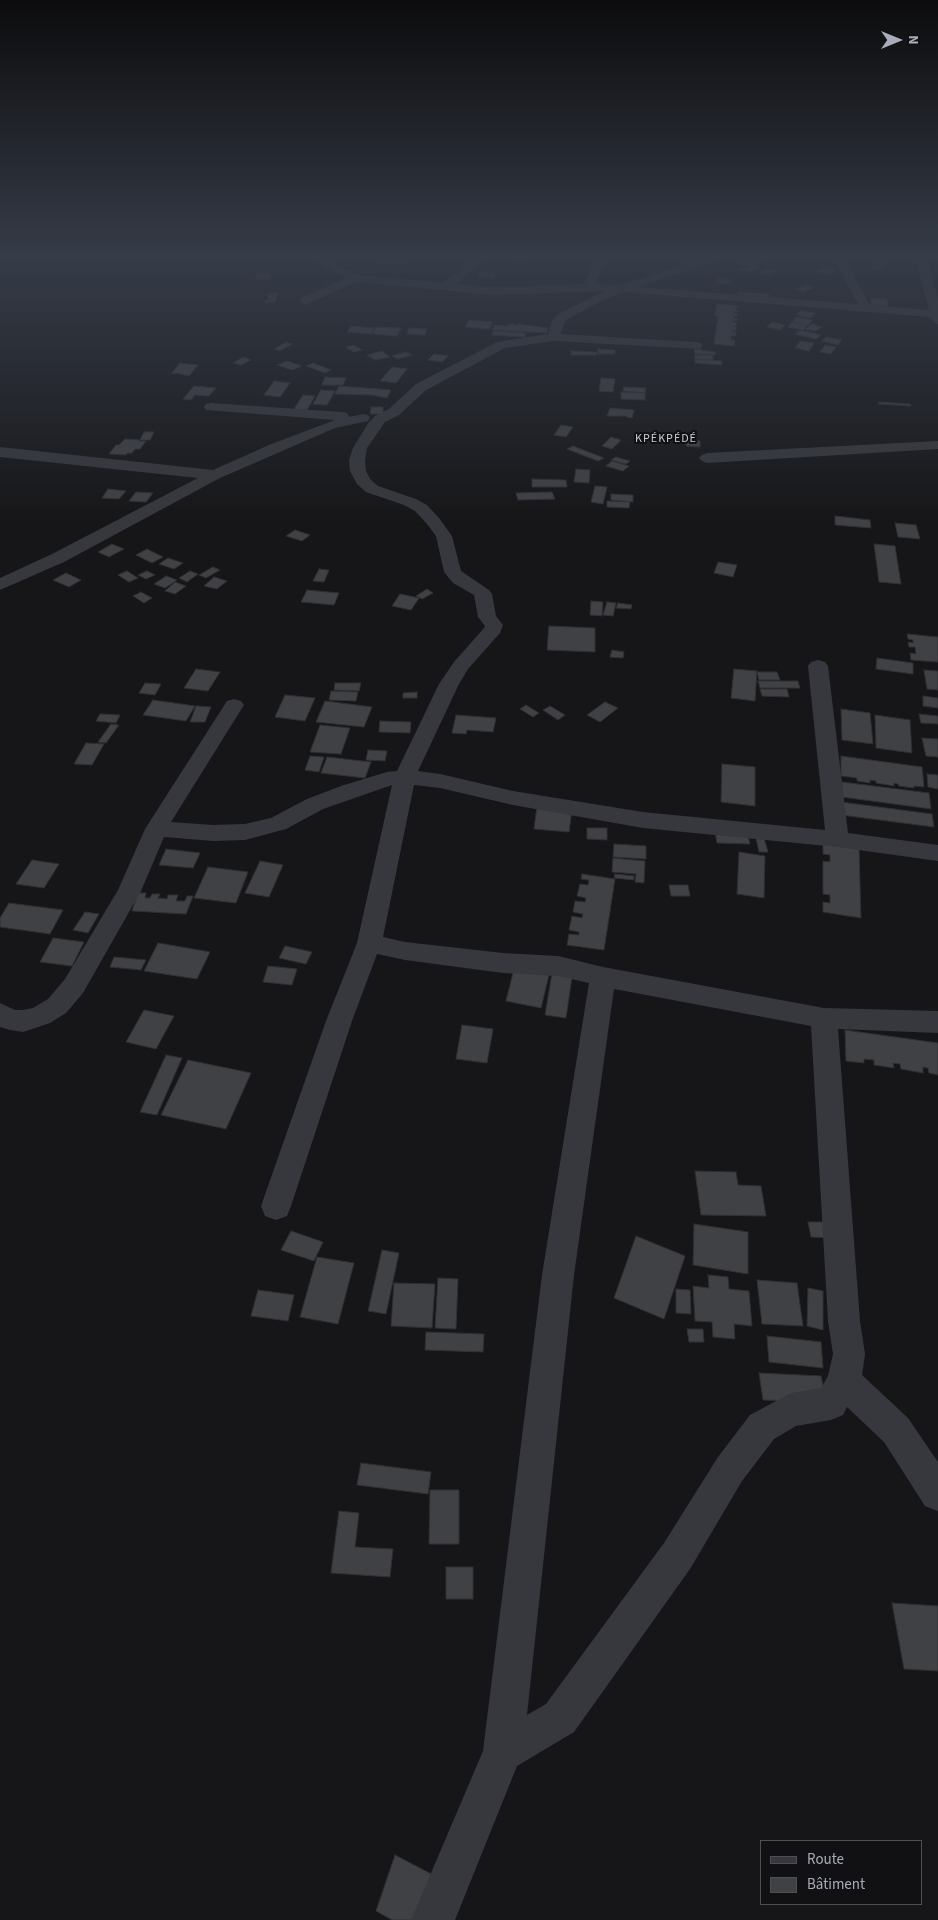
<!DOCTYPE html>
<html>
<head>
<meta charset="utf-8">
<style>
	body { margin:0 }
	#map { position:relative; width:938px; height:1920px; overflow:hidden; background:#161618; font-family:"Source Sans 3",sans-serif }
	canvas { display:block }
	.legend { position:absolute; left:760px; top:1840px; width:162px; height:65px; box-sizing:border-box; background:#111113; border:1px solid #4d4f55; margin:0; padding:6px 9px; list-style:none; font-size:15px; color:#a8adb8 }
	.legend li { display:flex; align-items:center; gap:10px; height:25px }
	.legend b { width:25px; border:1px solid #4d4f55 }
	.north { position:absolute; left:873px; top:15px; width:50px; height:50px; -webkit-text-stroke:4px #111113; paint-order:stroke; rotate:90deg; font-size:14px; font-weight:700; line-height:20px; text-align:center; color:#a8adb8 }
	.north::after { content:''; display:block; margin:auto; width:18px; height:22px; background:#a8adb8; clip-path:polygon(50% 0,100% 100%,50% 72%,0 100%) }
</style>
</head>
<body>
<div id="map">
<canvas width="938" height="1920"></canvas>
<ul class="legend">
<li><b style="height:6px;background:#37383d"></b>Route</li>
<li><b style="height:14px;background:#404145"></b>Bâtiment</li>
</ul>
<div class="north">N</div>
</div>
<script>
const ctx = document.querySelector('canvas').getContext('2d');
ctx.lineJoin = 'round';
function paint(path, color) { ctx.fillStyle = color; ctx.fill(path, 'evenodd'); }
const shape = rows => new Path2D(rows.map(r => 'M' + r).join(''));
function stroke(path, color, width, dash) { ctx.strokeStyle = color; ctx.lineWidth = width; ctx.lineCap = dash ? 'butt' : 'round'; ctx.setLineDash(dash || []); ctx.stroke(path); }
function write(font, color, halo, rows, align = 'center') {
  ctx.font = font + ' "Source Sans 3",sans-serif'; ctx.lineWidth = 4; ctx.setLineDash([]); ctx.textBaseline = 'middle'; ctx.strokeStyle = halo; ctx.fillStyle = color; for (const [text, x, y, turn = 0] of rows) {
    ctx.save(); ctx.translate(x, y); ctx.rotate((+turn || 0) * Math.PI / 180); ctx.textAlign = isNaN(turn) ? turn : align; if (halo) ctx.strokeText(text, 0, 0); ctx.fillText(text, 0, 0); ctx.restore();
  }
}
const building = shape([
	[383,257,406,257,402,264,380,262,383,257],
	[510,257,525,257,530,259,529,261,509,260,510,257],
	[751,257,753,257,765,260,752,267,739,264,751,257],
	[873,260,884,261,883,270,872,269,873,260],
	[756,266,761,267,750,273,739,270,756,266],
	[824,267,835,269,828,275,816,272,824,267],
	[767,268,778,271,770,276,758,273,767,268],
	[480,272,496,273,494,278,478,277,480,272],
	[257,274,271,274,270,279,255,279,257,274],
	[719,278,732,280,728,284,715,282,719,278],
	[806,285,814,287,803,292,795,289,806,285],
	[738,292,769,294,769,297,738,295,738,292],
	[268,293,278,293,275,302,265,303,265,300,268,300,268,293],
	[871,298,887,299,888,306,871,305,871,298],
	[717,304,738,306,735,310,738,310,738,312,734,312,734,313,737,314,737,316,734,316,734,318,737,319,737,321,733,320,733,322,737,323,736,326,732,327,736,327,736,331,732,330,732,332,736,332,735,336,731,336,731,340,735,340,734,346,714,344,718,317,715,316,717,304],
	[800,311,815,313,811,318,797,315,800,311],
	[796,317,813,320,808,325,792,322,796,317],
	[469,320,493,322,490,329,465,327,469,320],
	[772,322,785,325,780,330,767,327,772,322],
	[792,322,807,325,803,330,788,327,792,322],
	[509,324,514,324,514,326,518,324,548,328,547,333,493,330,494,325,508,326,509,324],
	[812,324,822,327,816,331,805,329,812,324],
	[351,326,374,328,371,334,347,332,351,326],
	[376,327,401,328,397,336,372,334,376,327],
	[409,328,427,329,425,335,407,334,409,328],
	[800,330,821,335,816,339,795,334,800,330],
	[494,331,526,333,525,337,492,335,494,331],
	[826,337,842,340,838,345,822,341,826,337],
	[800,341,814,343,809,351,795,348,800,341],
	[286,342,292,344,280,351,274,349,286,342],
	[354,345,362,350,354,352,345,347,354,345],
	[825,345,836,347,831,354,820,352,825,345],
	[598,349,615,350,615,354,598,354,598,349],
	[694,349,715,352,716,355,695,354,694,349],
	[382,351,390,357,375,360,367,355,382,351],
	[571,351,597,352,597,355,571,355,571,351],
	[406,352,412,355,398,359,392,356,406,352],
	[434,354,448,356,442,362,428,360,434,354],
	[695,355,713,355,713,360,695,359,695,355],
	[243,357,251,360,241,365,233,363,243,357],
	[695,359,722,361,722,365,695,363,695,359],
	[287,361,302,366,292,370,277,365,287,361],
	[180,363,198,365,189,376,177,373,171,374,180,363],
	[313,363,331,370,325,373,306,366,313,363],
	[392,367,407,369,396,383,380,381,392,367],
	[325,377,346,378,343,385,322,385,325,377],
	[601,378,615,379,613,392,599,391,601,378],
	[274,381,290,383,280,397,264,395,274,381],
	[194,386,216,388,209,396,195,395,191,400,183,399,194,386],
	[339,386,391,390,387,398,372,395,335,394,339,386],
	[624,387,646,388,645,393,623,391,624,387],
	[321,390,335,391,327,405,313,404,321,390],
	[621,392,645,393,645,400,621,399,621,392],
	[303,395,315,396,307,410,294,409,303,395],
	[878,402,910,404,911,406,879,404,878,402],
	[371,407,383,407,383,414,370,414,371,407],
	[610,408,634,410,632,418,626,417,627,416,607,416,610,408],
	[561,425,573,427,566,437,554,435,561,425],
	[144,432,154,432,150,440,140,440,144,432],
	[611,437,621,440,612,449,602,446,611,437],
	[125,439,140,440,139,441,146,441,140,449,135,449,132,453,127,453,126,455,109,454,116,445,119,445,125,439],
	[687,440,700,441,700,447,686,446,687,440],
	[573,446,604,458,598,461,567,449,573,446],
	[616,457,630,461,626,464,611,460,616,457],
	[612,461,629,466,623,471,606,466,612,461],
	[576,469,590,470,589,483,574,482,576,469],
	[532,479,566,480,567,487,532,487,532,479],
	[595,486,607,487,603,504,591,502,595,486],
	[108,489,126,491,119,499,102,498,108,489],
	[136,492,153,493,146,502,129,501,136,492],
	[552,492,555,499,518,500,516,493,552,492],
	[611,494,633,495,633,502,611,500,611,494],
	[607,501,630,502,629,508,607,507,607,501],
	[835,516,870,520,871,528,835,525,835,516],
	[895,523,916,525,920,539,898,537,895,523],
	[295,530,310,535,302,541,286,536,295,530],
	[112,544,124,549,109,557,98,552,112,544],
	[874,544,895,546,901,584,879,582,874,544],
	[147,549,163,557,152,563,136,555,147,549],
	[168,558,183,563,174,569,159,564,168,558],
	[718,562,737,565,733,577,714,573,718,562],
	[213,567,220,570,206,578,199,575,213,567],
	[319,569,329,570,324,582,313,581,319,569],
	[127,571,138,578,129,582,118,575,127,571],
	[147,571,155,575,146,579,138,575,147,571],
	[190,571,198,574,187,582,179,578,190,571],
	[66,573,81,580,69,587,53,580,66,573],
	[166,576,177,580,165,588,154,584,166,576],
	[214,577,227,581,217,589,204,586,214,577],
	[175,582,186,586,175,594,165,591,175,582],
	[427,589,433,593,422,599,416,596,427,589],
	[307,590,339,593,334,605,301,602,307,590],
	[141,592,152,598,144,603,133,596,141,592],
	[400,594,419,598,411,610,392,606,400,594],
	[591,601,603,602,602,616,590,615,591,601],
	[607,602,616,603,613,616,603,615,607,602],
	[618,603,632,605,631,609,616,608,618,603],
	[549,626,595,628,595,652,547,650,549,626],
	[907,634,938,637,938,662,911,660,910,653,916,654,915,647,909,647,908,642,913,643,913,640,908,639,907,634],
	[612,650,624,652,623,658,610,657,612,650],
	[877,658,913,663,913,674,876,669,877,658],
	[196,669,220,672,208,691,184,688,196,669],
	[734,669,757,671,755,701,731,698,734,669],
	[924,670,938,671,938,690,927,689,924,670],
	[757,672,777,672,780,680,759,680,757,672],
	[758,681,798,681,800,688,760,688,758,681],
	[145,683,161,684,155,695,139,693,145,683],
	[335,683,361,683,359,691,334,690,335,683],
	[760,689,787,689,789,697,762,696,760,689],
	[331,691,358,692,356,701,329,700,331,691],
	[417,692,417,698,403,698,403,693,417,692],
	[285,695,315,698,305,721,275,717,285,695],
	[923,696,938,698,938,708,923,706,923,696],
	[153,700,195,706,186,721,143,715,153,700],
	[325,701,372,707,364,727,316,722,325,701],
	[605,702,618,708,600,722,587,715,605,702],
	[526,705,539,713,533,717,520,709,526,705],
	[196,706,211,707,205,722,190,722,196,706],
	[550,706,565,715,558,720,543,710,550,706],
	[841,709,870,713,873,744,842,740,841,709],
	[100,714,120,715,116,723,96,721,100,714],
	[919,714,938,716,938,724,921,723,919,714],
	[456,715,496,718,493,732,467,730,466,734,452,733,456,715],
	[875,715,910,720,912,753,876,748,875,715],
	[380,721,411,722,410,733,379,732,380,721],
	[111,724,119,725,106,743,98,742,111,724],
	[320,725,350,728,341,754,310,752,320,725],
	[922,738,938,739,938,757,926,756,922,738],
	[86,743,104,744,92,765,74,764,86,743],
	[368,750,387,751,385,761,366,760,368,750],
	[310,756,324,757,319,772,305,770,310,756],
	[841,756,922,767,924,787,914,786,914,788,899,786,898,784,894,783,894,786,876,783,876,781,870,780,870,783,857,781,857,778,841,776,841,756],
	[327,757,371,762,365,778,321,773,327,757],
	[722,764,755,767,755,806,721,802,722,764],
	[927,774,938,775,938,789,928,787,927,774],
	[842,782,929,793,931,809,842,797,842,782],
	[841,802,932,814,934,827,841,815,841,802],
	[537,806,572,810,569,832,534,829,537,806],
	[587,828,607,828,607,840,587,839,587,828],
	[715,831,747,832,750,844,717,843,715,831],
	[756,838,764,838,768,852,759,852,756,838],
	[614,844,646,846,646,859,613,857,614,844],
	[823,844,859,849,861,918,823,912,823,902,830,903,830,895,823,894,823,861,830,862,830,855,823,854,823,844],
	[166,849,200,853,193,868,159,865,166,849],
	[739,852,765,856,764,898,737,894,739,852],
	[613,858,645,861,644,883,635,882,636,874,612,872,613,858],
	[32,860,59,864,44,888,16,884,32,860],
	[260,861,283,865,269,897,245,893,260,861],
	[208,867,248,872,236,903,194,898,208,867],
	[582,874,615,879,604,950,567,945,569,934,579,935,579,932,569,930,572,916,582,918,583,914,573,912,575,901,585,902,586,898,577,896,580,884,588,885,589,880,581,879,582,874],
	[615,874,634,876,634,880,614,878,615,874],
	[669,885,688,885,690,896,671,896,669,885],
	[138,893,146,893,145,898,150,898,152,894,160,894,158,898,167,899,168,895,178,895,176,901,185,901,187,896,193,896,186,914,132,911,138,893],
	[9,903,63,910,50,934,0,927,0,918,9,903],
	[85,912,99,914,88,933,73,930,85,912],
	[53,938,84,942,72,966,40,962,53,938],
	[158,943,210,952,197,979,144,971,158,943],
	[285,946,312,952,306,964,279,958,285,946],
	[114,957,146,960,141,970,110,967,114,957],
	[268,966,297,969,292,985,263,982,268,966],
	[553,967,573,970,566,1018,545,1015,553,967],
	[514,969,549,975,541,1008,506,1001,514,969],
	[144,1010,174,1016,156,1049,126,1042,144,1010],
	[462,1025,493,1029,487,1063,456,1059,462,1025],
	[845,1030,938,1043,938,1075,929,1073,928,1068,923,1067,923,1073,901,1069,900,1064,893,1063,894,1068,874,1065,874,1060,864,1059,864,1063,846,1061,845,1030],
	[166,1055,182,1058,157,1115,140,1112,166,1055],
	[188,1060,251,1073,226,1129,161,1115,188,1060],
	[695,1171,736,1172,738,1185,761,1186,766,1216,701,1215,695,1171],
	[808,1222,829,1222,832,1238,811,1237,808,1222],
	[694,1224,748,1232,748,1274,693,1265,694,1224],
	[291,1231,323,1242,314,1261,281,1250,291,1231],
	[636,1236,685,1256,664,1319,614,1298,636,1236],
	[382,1250,399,1253,386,1314,368,1311,382,1250],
	[317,1257,354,1263,338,1324,300,1317,317,1257],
	[708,1275,728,1277,729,1289,749,1291,752,1326,734,1324,735,1339,713,1337,712,1322,695,1321,693,1286,709,1288,708,1275],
	[438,1278,458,1279,456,1329,435,1328,438,1278],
	[757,1280,797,1283,803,1326,762,1324,757,1280],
	[394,1283,435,1284,432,1328,391,1326,394,1283],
	[808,1288,823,1291,823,1330,807,1326,808,1288],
	[676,1289,690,1290,691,1314,676,1313,676,1289],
	[258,1290,294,1295,288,1321,251,1316,258,1290],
	[687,1329,703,1329,704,1342,689,1342,687,1329],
	[426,1332,484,1334,483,1352,425,1350,426,1332],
	[767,1336,821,1342,823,1368,769,1362,767,1336],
	[759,1373,821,1376,826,1402,763,1400,759,1373],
	[361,1463,431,1472,428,1494,357,1485,361,1463],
	[430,1490,459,1490,459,1544,429,1544,430,1490],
	[339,1511,359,1513,355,1547,393,1549,390,1577,331,1573,339,1511],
	[446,1567,473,1567,473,1599,446,1599,446,1567],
	[892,1603,938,1606,938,1671,904,1669,892,1603],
	[395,1855,439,1878,426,1920,392,1920,376,1911,395,1855]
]);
paint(building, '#404145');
stroke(building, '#303034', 1);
paint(shape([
	[307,257,321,257,358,275,444,283,475,257,486,257,457,284,493,287,584,284,596,257,607,257,596,284,620,285,704,257,721,257,720,259,638,287,858,304,833,257,844,257,870,305,929,310,915,257,927,257,938,298,938,324,934,323,931,317,622,292,601,301,566,320,560,334,696,342,701,343,702,346,701,349,553,341,505,348,426,390,399,415,385,422,367,448,365,460,366,471,370,479,378,486,416,499,427,505,439,518,452,536,461,571,489,590,492,594,496,616,503,625,500,633,468,669,459,684,418,771,440,774,513,791,643,812,825,830,808,666,811,662,818,660,825,662,828,666,848,833,938,845,938,861,837,847,643,828,513,805,440,788,414,785,383,937,405,942,503,953,558,956,603,967,824,1008,938,1011,938,1033,838,1029,860,1321,865,1354,862,1375,908,1418,938,1462,938,1511,925,1506,884,1442,847,1407,843,1415,831,1420,796,1426,774,1439,742,1481,690,1569,574,1732,517,1766,455,1920,411,1920,483,1751,542,1275,589,983,558,976,503,973,405,960,377,954,352,1021,291,1206,287,1216,276,1220,265,1216,261,1206,326,1021,357,943,392,785,323,809,286,829,245,840,213,841,164,837,141,891,83,993,66,1013,50,1023,23,1032,10,1030,0,1027,0,1003,15,1010,23,1010,33,1008,48,999,65,979,118,890,145,829,227,701,234,699,241,701,244,705,171,822,213,825,245,824,271,818,307,799,341,786,387,772,397,771,439,684,454,662,484,628,485,626,478,617,474,595,453,583,444,572,436,536,427,524,415,511,404,505,366,492,357,484,350,471,349,460,353,448,369,422,375,416,389,409,416,384,497,342,548,334,552,321,558,314,604,291,493,295,357,282,305,305,299,301,301,298,346,278,307,257],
	[614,989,811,1026,828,1321,833,1354,828,1376,821,1388,791,1393,750,1415,718,1457,664,1543,546,1704,527,1715,574,1275,614,989],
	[211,403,342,412,347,413,349,417,363,414,368,415,370,418,368,421,335,428,220,478,64,562,0,590,0,578,52,554,198,478,0,457,0,447,213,470,269,445,335,420,206,410,204,407,206,404,211,403],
	[938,441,938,449,707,463,702,461,699,458,702,455,707,453,938,441]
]), '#37383d');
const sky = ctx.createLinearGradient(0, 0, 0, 526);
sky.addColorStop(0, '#0c0c0d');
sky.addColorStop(0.49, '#363c48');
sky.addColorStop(1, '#363c4800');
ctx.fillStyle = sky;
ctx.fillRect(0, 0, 938, 526);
ctx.letterSpacing = '1px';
write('12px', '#c9ccd4', '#111113', [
	["KPÉKPÉDÉ",666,439]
]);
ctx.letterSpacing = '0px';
</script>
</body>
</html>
